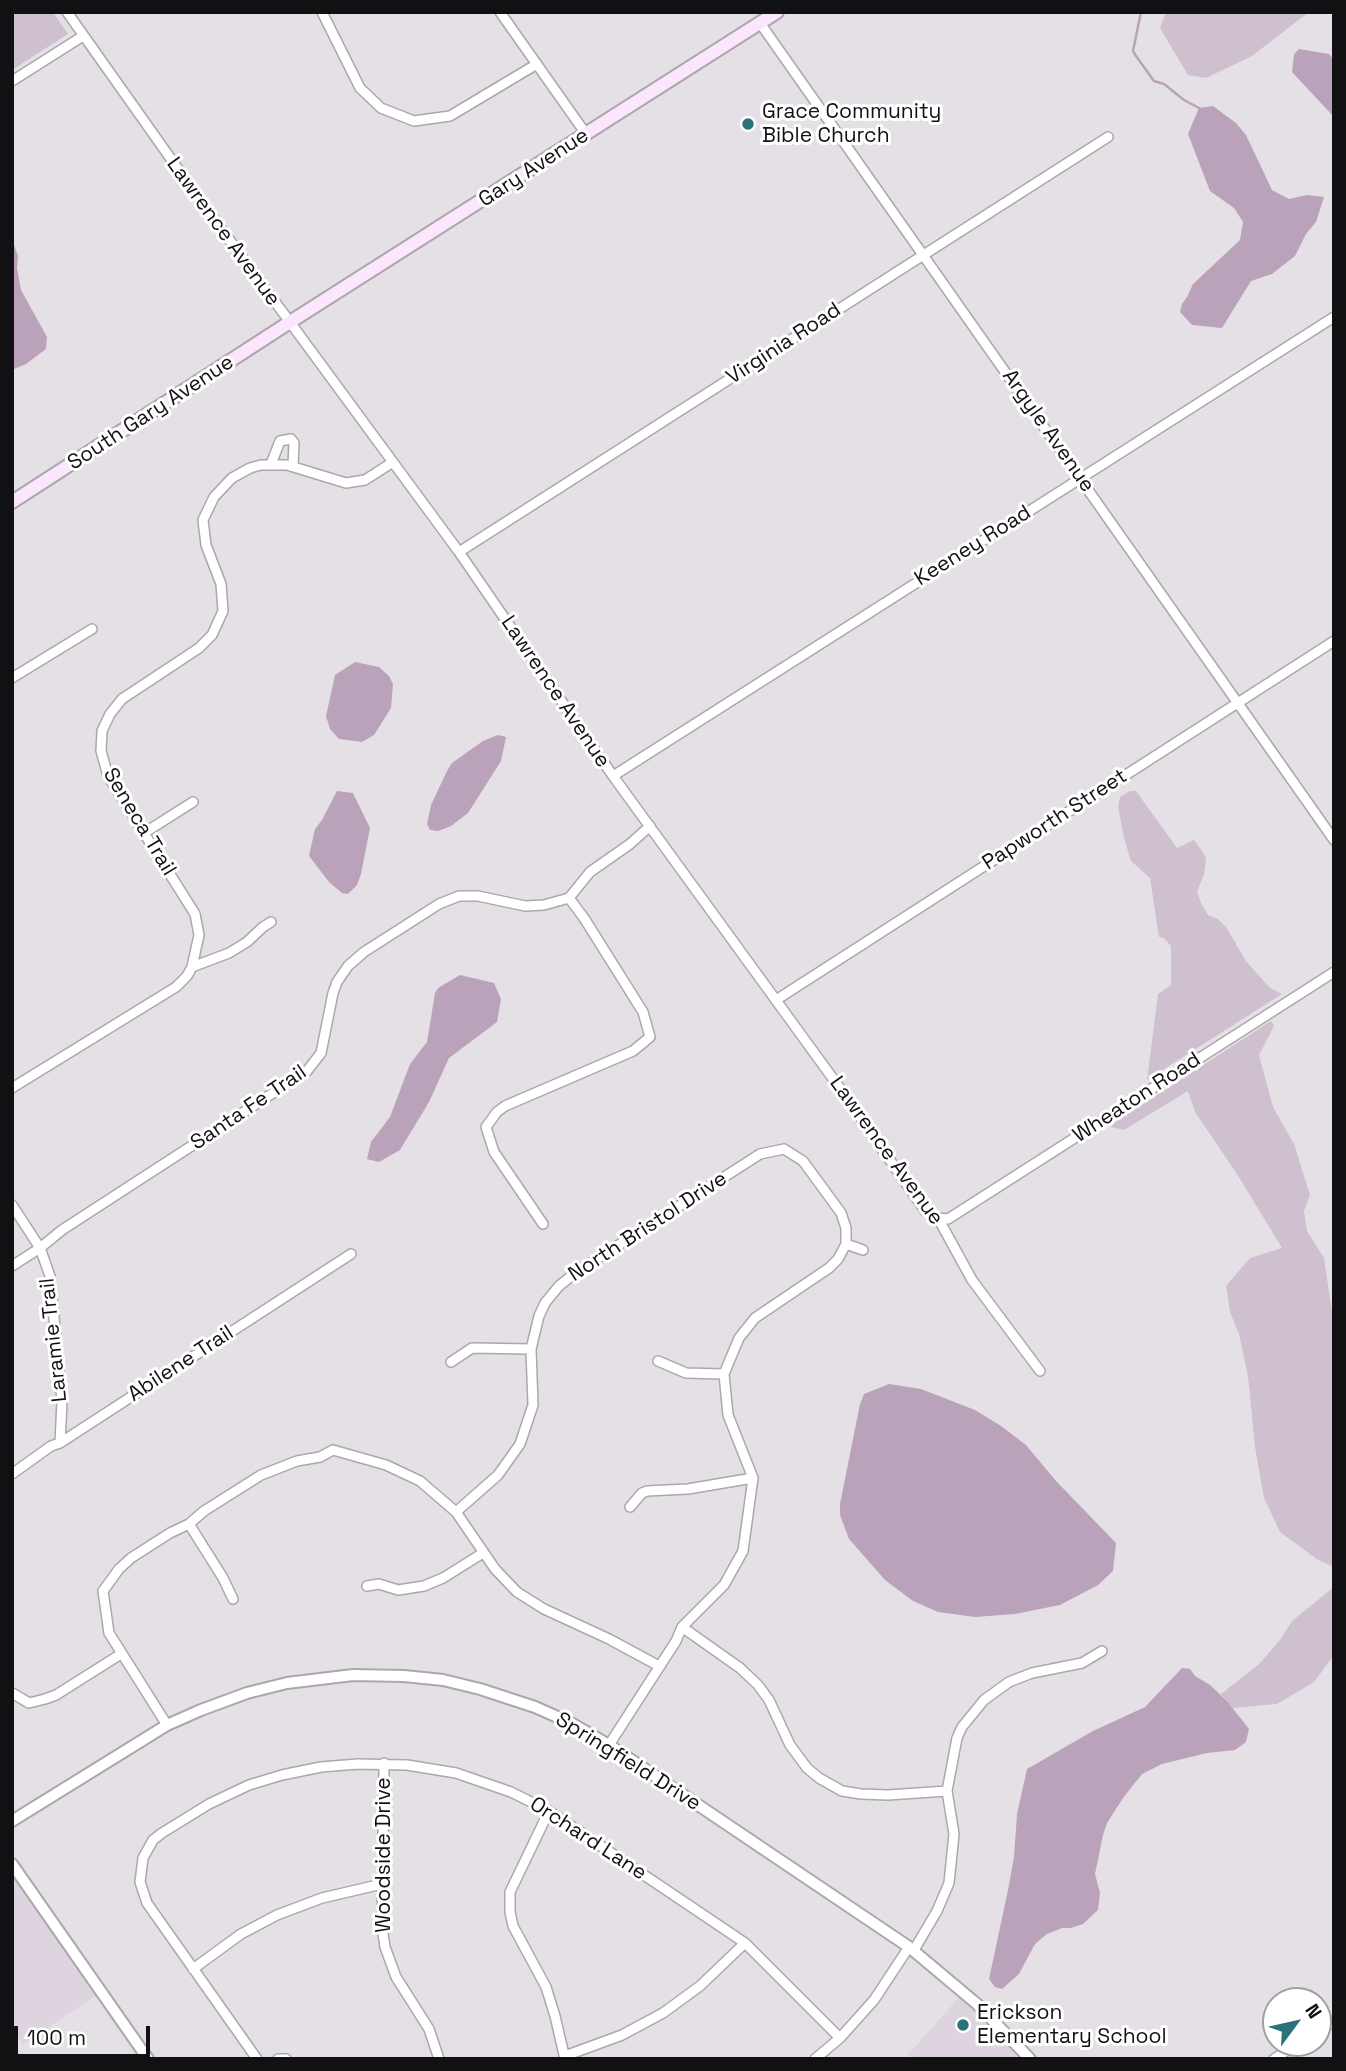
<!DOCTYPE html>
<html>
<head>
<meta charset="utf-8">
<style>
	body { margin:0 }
	#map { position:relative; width:1346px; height:2071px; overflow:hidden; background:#e5e0e5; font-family:"Space Grotesk",sans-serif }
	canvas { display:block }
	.frame { position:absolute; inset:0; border:14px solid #111012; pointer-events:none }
	.north { position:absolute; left:1262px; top:1987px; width:70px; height:70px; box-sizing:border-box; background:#fff; border:2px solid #a09fa0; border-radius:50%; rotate:57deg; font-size:19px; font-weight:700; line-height:28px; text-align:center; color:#111012 }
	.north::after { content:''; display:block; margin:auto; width:24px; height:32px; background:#2a737b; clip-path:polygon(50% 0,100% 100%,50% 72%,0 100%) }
	.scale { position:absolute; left:14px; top:2026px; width:136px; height:32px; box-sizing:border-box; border:4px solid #111012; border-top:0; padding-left:9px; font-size:21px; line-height:24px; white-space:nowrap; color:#111012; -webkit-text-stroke:5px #fff; paint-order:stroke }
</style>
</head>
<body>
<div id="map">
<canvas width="1346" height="2071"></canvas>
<div class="frame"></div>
<div class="north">N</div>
<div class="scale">100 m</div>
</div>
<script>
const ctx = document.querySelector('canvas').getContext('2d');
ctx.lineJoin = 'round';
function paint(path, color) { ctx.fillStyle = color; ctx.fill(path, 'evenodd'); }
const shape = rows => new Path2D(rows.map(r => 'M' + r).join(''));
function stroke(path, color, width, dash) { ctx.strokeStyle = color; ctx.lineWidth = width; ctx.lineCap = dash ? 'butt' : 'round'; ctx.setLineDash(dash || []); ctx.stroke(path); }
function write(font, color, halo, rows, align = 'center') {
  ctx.font = font + ' "Space Grotesk",sans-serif'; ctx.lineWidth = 6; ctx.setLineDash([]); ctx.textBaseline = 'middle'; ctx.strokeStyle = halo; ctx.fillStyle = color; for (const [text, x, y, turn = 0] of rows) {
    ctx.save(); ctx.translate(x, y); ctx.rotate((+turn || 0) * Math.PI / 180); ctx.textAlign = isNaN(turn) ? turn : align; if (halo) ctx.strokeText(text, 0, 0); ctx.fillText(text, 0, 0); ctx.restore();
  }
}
paint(shape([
	[12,1868,100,1993,23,2044,12,2029],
	[961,1995,1024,2059,904,2059]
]), '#ded4df');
paint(shape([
	[12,12,53,12,68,34,12,70],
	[1166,12,1309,12,1252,56,1206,78,1188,75,1160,28],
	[1130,791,1136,791,1177,848,1194,840,1206,857,1204,875,1197,891,1201,903,1208,915,1218,919,1226,927,1246,961,1270,988,1282,994,1147,1080,1158,994,1171,985,1171,946,1164,938,1159,937,1150,878,1131,861,1124,838,1118,806,1120,797],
	[1271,1021,1274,1026,1259,1055,1273,1107,1294,1144,1310,1195,1304,1211,1307,1231,1324,1258,1334,1326,1334,1567,1318,1560,1280,1532,1264,1498,1255,1447,1248,1376,1239,1334,1230,1312,1226,1286,1250,1258,1282,1248,1237,1174,1195,1112,1188,1091,1124,1130,1111,1127,1114,1123],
	[1334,1587,1334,1655,1314,1682,1277,1704,1233,1708,1221,1694,1259,1664,1280,1640,1292,1621]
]), '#cfc0cf');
paint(shape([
	[1299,49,1329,54,1334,60,1334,117,1292,72,1294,54],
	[1213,106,1236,123,1246,135,1272,190,1289,199,1307,195,1324,197,1316,222,1306,234,1295,256,1272,274,1251,281,1222,328,1192,325,1180,312,1182,304,1187,297,1193,284,1240,240,1243,222,1234,208,1210,191,1188,134,1199,108],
	[12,239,18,256,17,268,21,290,47,337,46,349,26,364,14,369,12,369],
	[355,662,379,667,389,676,393,684,391,708,374,735,362,742,339,739,330,729,326,716,335,675],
	[498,735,506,737,501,761,468,813,451,826,438,831,430,830,427,824,431,805,447,771,452,763,483,741],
	[337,791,353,793,370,828,361,874,357,885,348,894,342,893,329,882,309,856,315,829,322,820],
	[460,975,494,983,501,999,497,1022,449,1058,429,1102,400,1150,379,1162,367,1159,371,1142,390,1117,410,1064,427,1042,435,993,438,988],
	[889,1384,921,1389,975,1410,1001,1426,1026,1445,1056,1481,1116,1543,1113,1571,1098,1585,1060,1605,1015,1614,975,1617,938,1612,913,1601,885,1580,849,1539,840,1515,840,1504,860,1404,864,1394],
	[1182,1668,1190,1669,1195,1676,1210,1685,1227,1701,1249,1729,1246,1742,1235,1750,1207,1753,1162,1764,1142,1774,1123,1798,1107,1823,1103,1835,1095,1874,1100,1893,1098,1910,1083,1924,1071,1928,1062,1928,1047,1934,1035,1944,1019,1974,1002,1989,995,1987,989,1979,1008,1890,1014,1857,1017,1814,1027,1769,1093,1731,1145,1707]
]), '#baa3ba');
stroke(shape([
	[1141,12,1133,51,1136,56,1154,81,1164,84,1184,100,1199,108]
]), '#baa3ba', 2.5);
const minor = shape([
	[67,12,195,193,459,552,613,776,839,1087,926,1212,938,1218,972,1280,1040,1371],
	[322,12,360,88,381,108,414,121,450,116,537,64],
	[500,12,586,134],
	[760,23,1334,840],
	[12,81,83,36],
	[271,464,280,441,291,439,294,443,293,466],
	[459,552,1108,137],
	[12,678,92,629],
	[613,776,1334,317],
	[144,833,193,802],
	[192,967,229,953,247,942,263,927,271,922],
	[776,1000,1334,641],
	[12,1088,176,987,187,976,192,967,199,935,195,914,108,776,101,751,102,731,110,714,122,699,199,648,212,635,223,611,221,584,206,545,203,520,214,497,232,478,250,468,261,465,287,465,346,483,365,480,393,462],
	[12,1205,40,1248,50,1276,62,1401,60,1443],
	[938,1218,948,1219,1334,972],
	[543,1224,494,1152,486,1127,497,1112,505,1106,633,1051,650,1037,643,1012,584,918,569,898],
	[846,1244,863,1250],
	[12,1266,40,1248,62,1230,307,1071,321,1053,333,993,337,982,348,966,364,952,439,904,459,896,478,896,525,906,544,905,569,898,590,872,630,844,650,826],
	[658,1361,686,1373,724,1374],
	[451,1362,472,1348,531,1349],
	[12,1474,51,1446,60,1443,351,1254],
	[630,1507,642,1493,647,1491,688,1489,753,1478],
	[456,1512,498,1475,520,1444,533,1405,531,1349,539,1316,545,1303,559,1286,575,1273,760,1154,784,1149,803,1161,841,1213,846,1228,846,1244,838,1259,829,1268,755,1318,739,1338,724,1374,728,1415,753,1478,743,1551,724,1585,682,1627,676,1641,609,1745],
	[189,1524,223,1578,233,1599],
	[367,1586,379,1584,398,1590,424,1586,443,1578,483,1553],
	[682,1627,740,1668,758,1685,769,1700,790,1745,807,1768,819,1778,842,1791,861,1794,888,1795,947,1791],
	[12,1693,29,1703,45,1699,56,1695,121,1654],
	[167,1725,109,1633,103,1591,119,1569,131,1558,170,1533,189,1524,204,1511,261,1475,297,1461,320,1457,333,1450,386,1465,420,1481,456,1512,495,1569,517,1592,544,1609,609,1639,659,1666],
	[384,1763,382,1927,385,1947,396,1977,429,2029,439,2059],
	[549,1811,510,1892,510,1912,513,1926,546,1987,555,2016,565,2059],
	[914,1950,937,1911,949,1883,954,1834,947,1791,957,1738,962,1727,984,1700,1009,1682,1032,1673,1082,1663,1102,1651],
	[193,1969,241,1934,277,1915,322,1898,382,1884],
	[1318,2031,1334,2021],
	[565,2056,622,2035,663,2013,700,1986,745,1943],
	[257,2059,147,1903,140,1882,143,1858,153,1840,162,1833,209,1804,249,1785,282,1775,321,1767,358,1764,407,1765,456,1773,511,1792,549,1811,745,1943,840,2038],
	[278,2059,286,2059],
	[815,2059,840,2038,874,2000,909,1947],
	[1274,2059,1299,2043]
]);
const tertiary = shape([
	[12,1821,167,1725,201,1710,247,1693,287,1683,353,1675,404,1676,443,1680,480,1689,535,1707,571,1723,609,1745,909,1947,977,2004,1030,2059],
	[12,1864,148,2059]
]);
const secondary = shape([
	[12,502,290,322,777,12]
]);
stroke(minor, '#aca7ac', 12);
stroke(tertiary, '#aca7ac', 14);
stroke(secondary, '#aca7ac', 16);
stroke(minor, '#fff', 9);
stroke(tertiary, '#fff', 10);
stroke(secondary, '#fce6fe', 12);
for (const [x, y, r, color] of [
	[748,124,7,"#2a737b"],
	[963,2025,7,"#2a737b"]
]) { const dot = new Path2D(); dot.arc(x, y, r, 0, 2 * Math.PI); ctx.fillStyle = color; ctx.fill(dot); stroke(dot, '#fff', 2.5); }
write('21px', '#111012', '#fff', [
	["Grace Community",762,112],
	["Bible Church",762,136],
	["Erickson",977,2013],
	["Elementary School",977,2037]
], 'left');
write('21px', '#111012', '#fff', [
	["Gary Avenue",534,168,-33],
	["Lawrence Avenue",223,232,54],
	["Virginia Road",784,344,-33],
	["South Gary Avenue",151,413,-33],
	["Argyle Avenue",1048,431,55],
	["Keeney Road",973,546,-32],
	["Lawrence Avenue",555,692,56],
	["Papworth Street",1055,820,-33],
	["Seneca Trail",139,822,59],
	["Wheaton Road",1137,1098,-33],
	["Santa Fe Trail",249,1108,-34],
	["Lawrence Avenue",886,1151,54],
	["North Bristol Drive",648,1227,-33],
	["Laramie Trail",54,1340,-96],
	["Abilene Trail",181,1364,-33],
	["Springfield Drive",628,1762,32],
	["Orchard Lane",588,1839,33],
	["Woodside Drive",384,1855,-90]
]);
</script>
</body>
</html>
